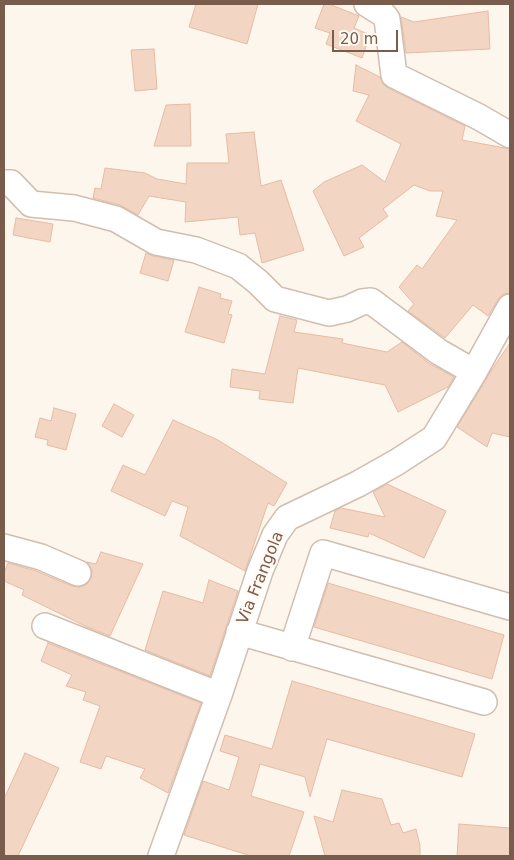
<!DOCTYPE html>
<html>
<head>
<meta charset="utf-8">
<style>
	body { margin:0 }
	#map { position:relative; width:514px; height:860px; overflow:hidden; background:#fdf6ec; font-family:"DejaVu Sans",sans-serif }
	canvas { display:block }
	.frame { position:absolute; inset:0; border:5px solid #7a5c4d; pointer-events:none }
	.scale { position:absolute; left:332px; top:30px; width:66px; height:22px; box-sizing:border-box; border:2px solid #7a5c4d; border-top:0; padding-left:6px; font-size:15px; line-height:18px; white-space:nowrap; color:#7a5c4d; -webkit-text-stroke:4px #fffaf3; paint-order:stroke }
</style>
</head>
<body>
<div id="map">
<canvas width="514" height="860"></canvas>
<div class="frame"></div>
<div class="scale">20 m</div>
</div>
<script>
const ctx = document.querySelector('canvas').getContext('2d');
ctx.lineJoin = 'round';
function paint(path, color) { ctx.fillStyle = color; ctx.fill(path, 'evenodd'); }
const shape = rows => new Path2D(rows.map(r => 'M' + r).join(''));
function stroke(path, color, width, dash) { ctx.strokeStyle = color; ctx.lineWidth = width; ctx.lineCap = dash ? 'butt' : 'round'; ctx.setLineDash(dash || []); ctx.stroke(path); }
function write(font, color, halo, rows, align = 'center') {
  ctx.font = font + ' "DejaVu Sans",sans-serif'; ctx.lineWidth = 4.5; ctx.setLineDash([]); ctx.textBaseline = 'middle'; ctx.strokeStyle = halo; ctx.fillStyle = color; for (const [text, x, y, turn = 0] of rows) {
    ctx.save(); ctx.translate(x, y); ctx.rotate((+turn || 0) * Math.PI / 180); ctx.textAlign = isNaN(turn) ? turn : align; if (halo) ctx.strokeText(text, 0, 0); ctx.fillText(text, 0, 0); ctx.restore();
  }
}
const building = shape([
	[196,4,258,4,247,44,189,27,196,4],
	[324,4,329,4,359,16,354,28,370,35,362,58,326,44,330,33,315,28,324,4],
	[488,11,490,49,406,53,401,17,414,22,488,11],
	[154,49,157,89,135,91,131,50,154,49],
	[356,65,380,77,383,84,388,88,465,126,462,140,510,149,510,293,503,294,498,300,488,316,473,305,445,338,408,311,414,304,399,287,417,265,422,269,457,220,436,216,443,191,430,191,414,185,383,209,388,216,359,238,364,247,344,256,313,191,324,182,362,165,385,182,401,144,356,121,369,95,353,91,356,65],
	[190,104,191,146,154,146,166,105,190,104],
	[254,132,261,186,281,180,304,250,262,263,255,233,240,235,238,217,185,222,186,202,149,196,138,215,120,205,93,198,95,188,101,189,105,168,145,173,157,179,186,184,187,163,229,163,226,134,254,132],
	[16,218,53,224,50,242,13,235,16,218],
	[146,253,153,256,174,260,168,281,140,273,146,253],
	[199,287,221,294,220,298,232,301,228,314,232,315,224,343,185,332,199,287],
	[280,316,297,320,294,332,343,339,342,343,387,352,402,342,430,364,454,377,448,387,398,412,385,385,298,368,293,403,259,399,260,391,230,387,232,369,265,374,280,316],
	[510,343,510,437,492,433,487,447,457,427,493,368,510,343],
	[114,404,134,415,122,437,102,426,114,404],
	[54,408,76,414,66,450,47,445,48,440,35,437,40,418,51,421,54,408],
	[173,420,218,440,287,483,274,506,268,503,245,571,180,536,188,507,172,501,165,516,111,491,123,465,145,475,173,420],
	[387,484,446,511,424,558,369,533,368,537,330,528,335,511,341,508,385,517,373,492,387,484],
	[101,552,143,564,110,636,87,627,22,595,24,590,4,581,4,573,8,563,36,571,72,586,80,587,87,584,91,578,92,571,87,562,96,564,101,552],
	[209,580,238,591,210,676,145,650,163,591,203,603,209,580],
	[328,583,504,635,492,679,314,627,328,583],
	[48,643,201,703,168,793,140,778,145,769,106,756,101,769,80,762,100,706,83,700,86,692,66,686,72,675,41,661,48,643],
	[292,681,475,734,462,777,327,739,310,797,305,777,260,764,251,796,304,812,289,856,251,856,184,835,203,781,229,790,239,757,220,751,225,735,272,749,292,681],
	[25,753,59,768,18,856,4,856,4,799,25,753],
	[342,790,382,799,391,825,399,823,403,833,416,829,420,845,420,856,325,856,314,816,333,822,342,790],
	[459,824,510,828,510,856,457,856,459,824]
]);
paint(building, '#f3d5c3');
stroke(building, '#e6bba3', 1);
const street = shape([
	[367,4,383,14,387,19,394,75,479,117,510,135],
	[4,183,11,183,31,204,74,208,116,219,156,242,196,250,238,266,258,282,275,299,329,313,347,309,362,302,371,301,439,352,474,372],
	[4,547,41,557,78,573],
	[45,626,219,695],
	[239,632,484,702],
	[292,648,323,553,510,607],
	[161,856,219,695,260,571,275,535,287,518,358,484,397,462,434,438,474,372,510,307]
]);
stroke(street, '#d1beb0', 28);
stroke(street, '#fff', 25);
write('16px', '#7a5c4d', '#fffaf3', [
	["Via Frangola",261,578,-68]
]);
</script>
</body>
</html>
